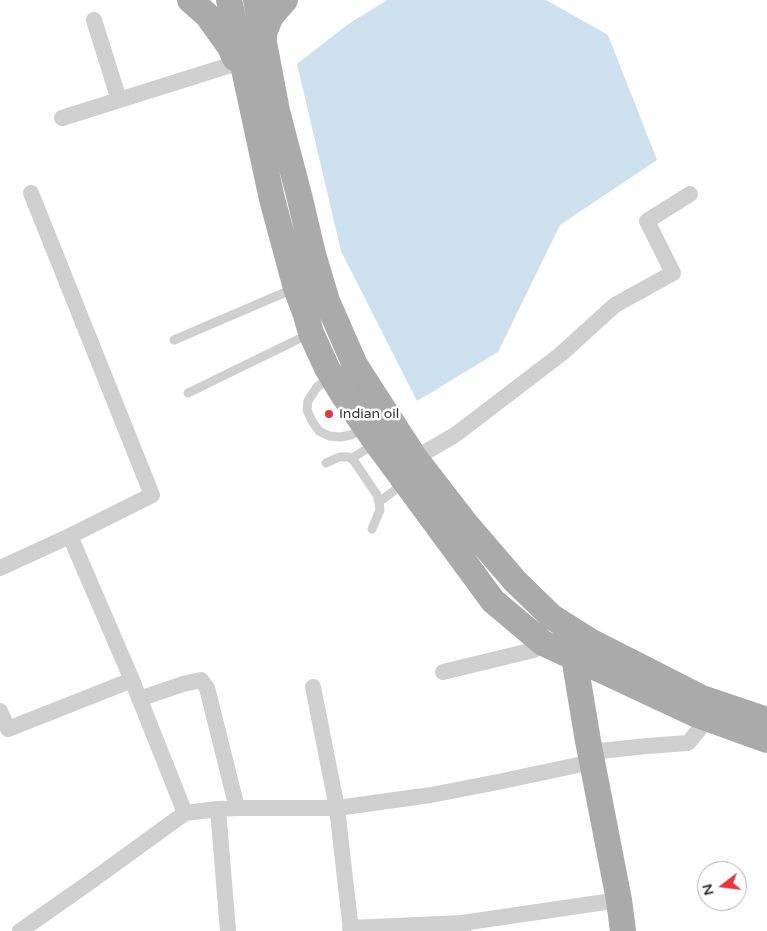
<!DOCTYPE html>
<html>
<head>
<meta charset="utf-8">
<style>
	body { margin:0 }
	#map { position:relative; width:767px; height:931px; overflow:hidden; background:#fff; font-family:"Varela Round",sans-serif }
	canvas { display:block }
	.north { position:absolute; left:697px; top:861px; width:50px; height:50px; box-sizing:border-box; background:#fff; border:1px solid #adadad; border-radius:50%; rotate:255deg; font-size:14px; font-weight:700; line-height:20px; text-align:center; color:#323232 }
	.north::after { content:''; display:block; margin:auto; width:18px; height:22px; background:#e8353c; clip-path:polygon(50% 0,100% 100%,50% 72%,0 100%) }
</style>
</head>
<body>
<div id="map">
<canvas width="767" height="931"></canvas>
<div class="north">N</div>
</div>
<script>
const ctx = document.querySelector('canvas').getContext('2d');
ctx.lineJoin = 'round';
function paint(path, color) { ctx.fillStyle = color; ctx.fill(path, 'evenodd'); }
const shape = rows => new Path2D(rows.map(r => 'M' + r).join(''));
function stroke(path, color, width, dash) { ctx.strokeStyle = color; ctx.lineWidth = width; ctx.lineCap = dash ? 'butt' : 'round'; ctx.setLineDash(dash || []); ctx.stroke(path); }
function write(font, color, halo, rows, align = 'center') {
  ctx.font = font + ' "Varela Round",sans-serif'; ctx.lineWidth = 5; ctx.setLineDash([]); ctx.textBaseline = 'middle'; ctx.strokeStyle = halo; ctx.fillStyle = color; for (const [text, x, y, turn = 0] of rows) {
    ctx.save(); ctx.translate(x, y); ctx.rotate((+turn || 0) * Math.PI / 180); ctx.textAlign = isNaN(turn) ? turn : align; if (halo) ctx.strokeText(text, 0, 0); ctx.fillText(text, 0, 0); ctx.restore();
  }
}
paint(shape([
	[387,0,546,0,608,35,657,160,560,225,498,352,417,401,341,251,297,64,347,25]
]), '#cde0ee');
stroke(shape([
	[174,340,293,289],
	[331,377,317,387,308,401,307,410,312,421,319,431,329,436,340,437,351,435,363,429],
	[188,393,309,334],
	[352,458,375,444],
	[326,463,339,457,349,457,354,461,377,495,379,502,380,510,372,529],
	[379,502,403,484]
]), '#cfcfcf', 9);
stroke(shape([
	[94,20,119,100],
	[62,118,237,63],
	[415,458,455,435,561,354,615,305,673,273,647,221,690,194],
	[0,568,70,536,152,495,31,193],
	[443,672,534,650,543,643],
	[139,699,183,684,201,680,207,688,237,808],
	[0,711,8,729,132,680],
	[590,752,647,746,688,743,708,719],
	[218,809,228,931],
	[185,813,218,809,237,808,337,808,313,687],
	[350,928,462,923],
	[20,931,90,882,185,813,132,680,70,536],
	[351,931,337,808,431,795,498,782,592,762],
	[463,931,462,923,619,900]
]), '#cfcfcf', 16);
stroke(shape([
	[190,0,207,15,230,47,235,58],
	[229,0,272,199,296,288,306,315,311,333,327,368,342,393,376,442,493,601,543,643,695,714,767,740],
	[256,0,277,111,299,195,313,254,327,301,355,365,415,458,466,524,515,581,552,617,590,641,702,698,767,720],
	[264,42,264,33,271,16,285,0],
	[574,657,588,741,619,900,623,931]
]), '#aaa', 26);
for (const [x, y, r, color] of [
	[329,414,5,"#e8353c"]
]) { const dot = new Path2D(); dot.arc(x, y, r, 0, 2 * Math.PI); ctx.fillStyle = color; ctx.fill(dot); stroke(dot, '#fff', 2); }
write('14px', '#323232', '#fff', [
	["Indian oil",339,414]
], 'left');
</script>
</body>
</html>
